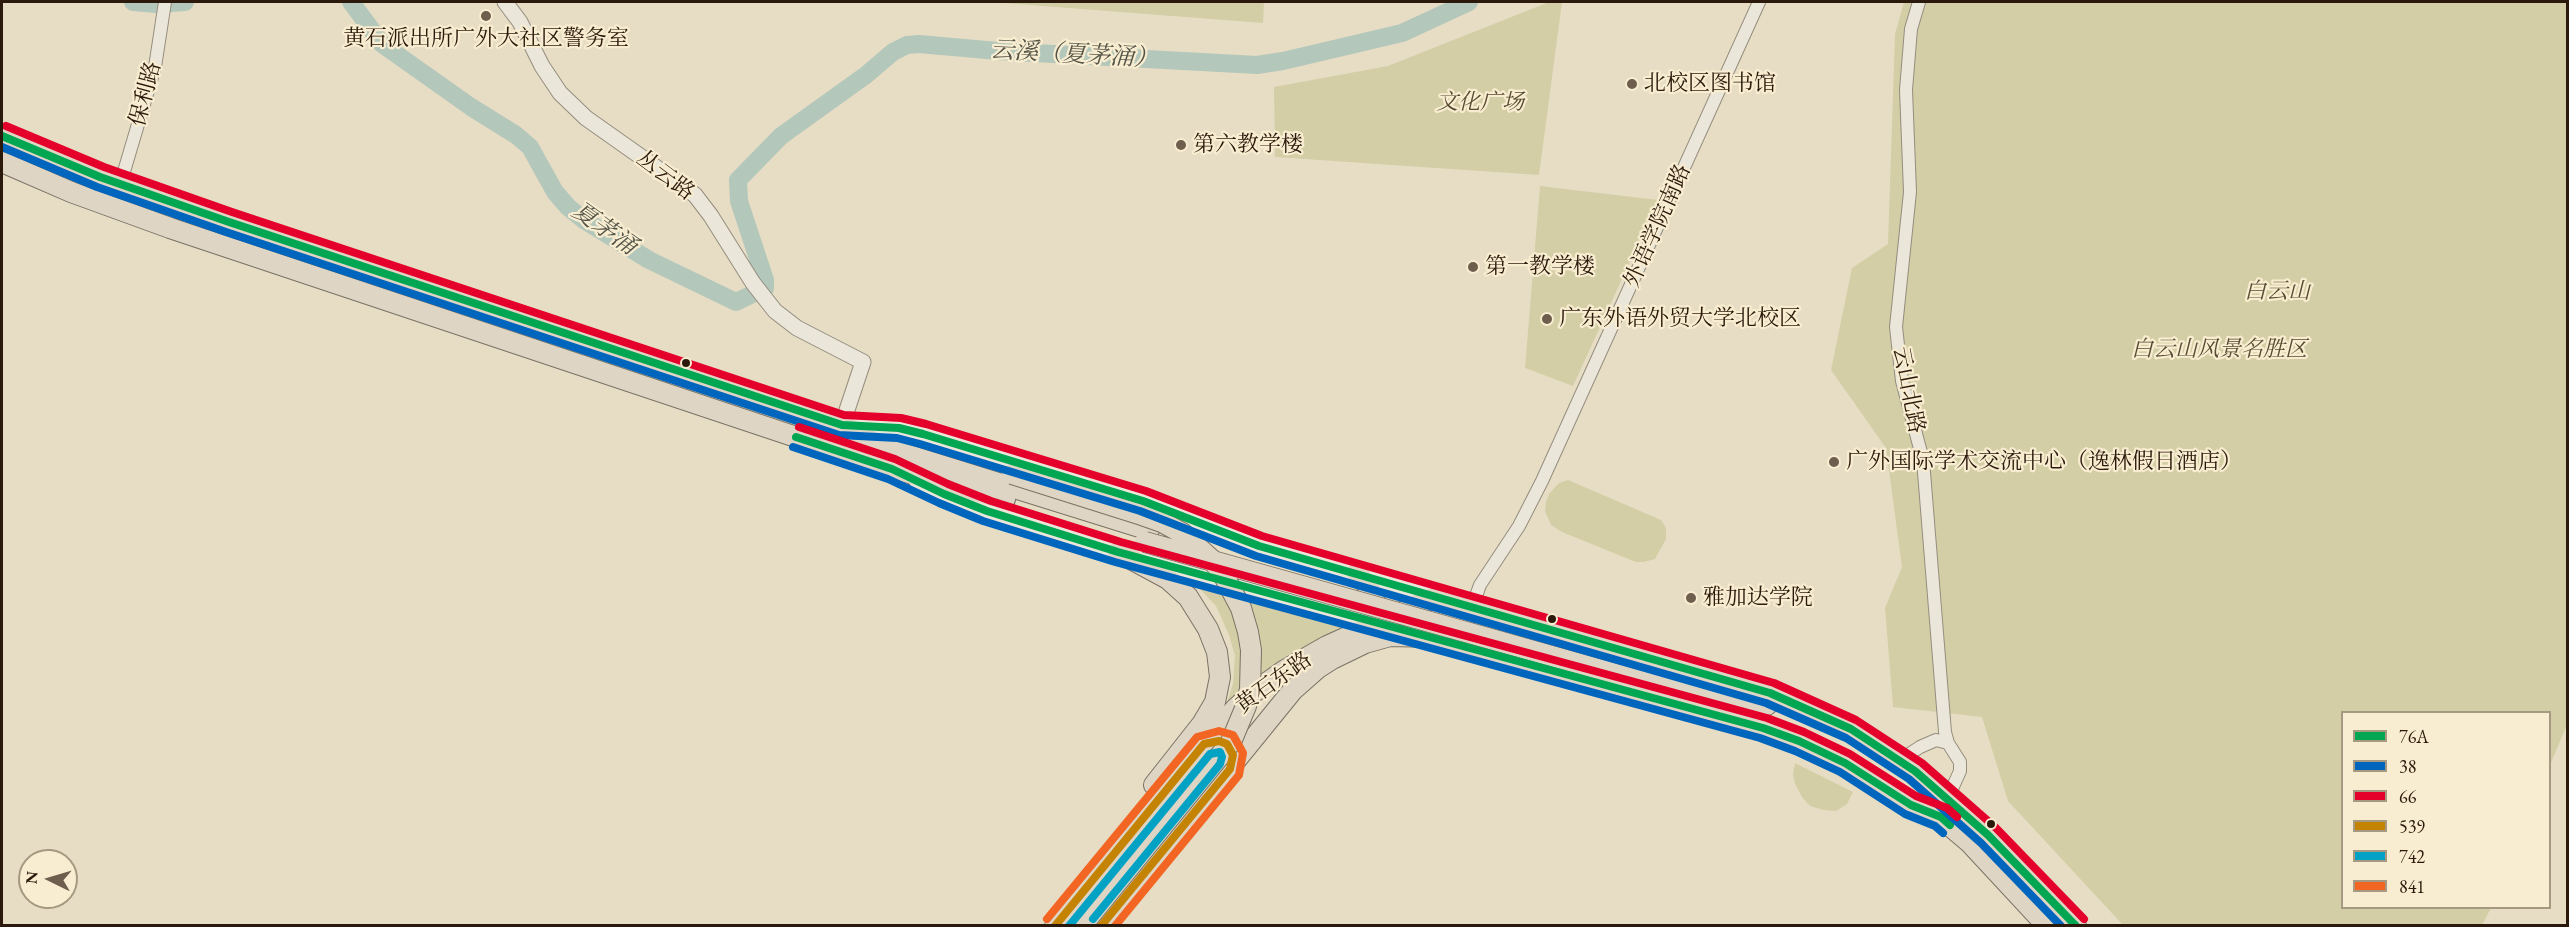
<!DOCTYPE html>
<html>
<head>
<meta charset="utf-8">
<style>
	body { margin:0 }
	#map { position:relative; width:2569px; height:927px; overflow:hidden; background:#e7ddc5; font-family:"EB Garamond",serif }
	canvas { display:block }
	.frame { position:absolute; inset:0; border:3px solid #2b1a0c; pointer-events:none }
	.legend { position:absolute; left:2341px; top:711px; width:210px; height:198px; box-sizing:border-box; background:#f8edd0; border:2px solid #a69982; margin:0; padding:8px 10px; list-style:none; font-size:18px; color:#2b1a0c }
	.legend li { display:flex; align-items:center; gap:12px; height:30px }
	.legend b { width:30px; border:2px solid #a69982 }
	.north { position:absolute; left:18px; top:849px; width:60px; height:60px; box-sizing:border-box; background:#f8edd0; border:2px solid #a69982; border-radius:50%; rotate:275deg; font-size:16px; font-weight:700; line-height:24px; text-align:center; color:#2b1a0c }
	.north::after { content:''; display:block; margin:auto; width:21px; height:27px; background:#6d5e4d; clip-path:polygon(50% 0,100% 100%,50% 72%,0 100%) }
</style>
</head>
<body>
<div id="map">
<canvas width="2569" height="927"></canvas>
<div class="frame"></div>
<ul class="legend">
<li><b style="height:8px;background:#00a651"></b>76A</li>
<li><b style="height:8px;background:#0065bd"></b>38</li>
<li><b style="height:8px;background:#e4002b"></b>66</li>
<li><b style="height:8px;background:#c48303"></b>539</li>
<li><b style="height:8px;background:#02a2c4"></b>742</li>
<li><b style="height:8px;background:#f26522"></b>841</li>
</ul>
<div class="north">N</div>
</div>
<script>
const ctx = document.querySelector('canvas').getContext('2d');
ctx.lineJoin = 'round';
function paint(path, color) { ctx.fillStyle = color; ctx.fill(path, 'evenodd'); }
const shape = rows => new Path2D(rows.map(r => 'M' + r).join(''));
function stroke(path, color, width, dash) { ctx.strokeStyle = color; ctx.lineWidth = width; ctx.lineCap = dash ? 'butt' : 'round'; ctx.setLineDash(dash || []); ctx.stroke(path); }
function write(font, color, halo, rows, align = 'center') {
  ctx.font = font + ' "EB Garamond","Noto Serif SC",serif'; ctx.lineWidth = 4.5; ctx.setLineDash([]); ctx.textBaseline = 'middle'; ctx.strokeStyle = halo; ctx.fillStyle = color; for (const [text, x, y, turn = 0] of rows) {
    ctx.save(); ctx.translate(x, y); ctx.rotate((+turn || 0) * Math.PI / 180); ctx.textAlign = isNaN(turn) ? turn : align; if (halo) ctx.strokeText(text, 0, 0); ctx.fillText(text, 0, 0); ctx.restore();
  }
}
paint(shape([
	[991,2,1264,2,1263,23],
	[1549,2,1562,2,1539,175,1275,157,1274,87,1388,66],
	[1904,2,2567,2,2567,725,2550,765,2550,712,2342,712,2342,908,2491,908,2482,925,2123,925,2008,801,1982,717,1893,707,1885,608,1902,567,1886,448,1831,370,1852,268,1888,244,1895,34],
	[1540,186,1658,200,1573,386,1525,368],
	[1568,480,1661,520,1666,528,1666,539,1655,559,1644,562,1636,562,1562,532,1551,525,1545,511,1546,502,1549,494,1559,483],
	[1194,583,1345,626,1284,658,1260,676,1222,718,1233,684,1235,656,1229,635,1216,606],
	[1795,763,1853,792,1847,804,1836,811,1823,810,1810,806,1802,797,1795,784,1793,774]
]), '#d3cea5');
stroke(shape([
	[133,2,156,4,185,2],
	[351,2,382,44,471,107,516,135,530,147,555,192,568,207,584,220,649,260,736,302,765,288,765,280,739,201,738,180,781,136,866,75,893,52,907,45,919,44,998,51,1257,65,1283,61,1402,33,1469,2]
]), '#b3c7ba', 18);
const minor = shape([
	[1919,2,1911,29,1906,90,1910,192,1896,327,1902,381,1923,460,1945,732,1948,743],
	[120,185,155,67,165,2],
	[1461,637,1480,585,1519,526,1542,481,1759,2],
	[1899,761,1920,747,1936,740,1948,743,1960,762,1960,771,1947,800]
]);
const tertiary = shape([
	[505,2,520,22,542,66,560,93,586,118,695,195,711,216,753,283,775,311,797,328,863,362,842,425]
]);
const secondary = shape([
	[842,425,899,428,923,434,1143,501,1259,546,1435,597],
	[917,481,987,511,1118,552,1383,625]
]);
const trunk = shape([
	[2,136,100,177,229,222,842,425,869,440,902,453,1149,530],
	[2,162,71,192,170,228,880,465,1005,499],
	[1118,552,1168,579,1188,597,1208,629,1217,652,1220,677,1215,702,1202,724,1154,785],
	[1357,573,1368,586,1376,604,1376,622],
	[1639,669,1767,705],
	[1930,809,1969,842,2047,926],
	[1055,926,1204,744,1236,708,1254,692,1285,670,1327,646,1435,597,1745,684,1792,701,1837,722,1867,739,1928,782,1988,835,2076,926],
	[1101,926,1293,690,1318,668,1332,659,1365,643,1390,636,1434,637,1763,728,1821,751,1868,776,1911,805,1941,817]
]);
stroke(minor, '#948d7e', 14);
stroke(tertiary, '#948d7e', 17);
stroke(secondary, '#7a7265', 19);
stroke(trunk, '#7a7265', 22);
stroke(minor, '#eae6d9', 12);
stroke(tertiary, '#eae6d9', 15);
stroke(secondary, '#eae6d9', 16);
stroke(trunk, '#ded5c4', 20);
const trunkBridge = shape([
	[1012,474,1142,515,1162,522,1182,533,1212,560,1223,574,1241,608,1248,632,1251,650,1250,689,1246,706,1231,742,1084,923],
	[1145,542,1637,680]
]);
stroke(trunkBridge, '#7a7265', 22, []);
stroke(trunkBridge, '#ded5c4', 20);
stroke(shape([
	[2,136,100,177,229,222,842,425,899,428,923,434,1143,501,1259,546,1770,693,1851,729,1915,771,1988,835,2076,926],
	[796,437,892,469,944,494,987,511,1118,552,1763,728,1799,741,1845,763,1911,805,1941,817,1950,825]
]), '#00a651', 8);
stroke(shape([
	[2,147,97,187,226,232,839,435,897,438,920,444,1140,511,1256,556,1766,703,1846,738,1909,779,1981,843,2061,926],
	[793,447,888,479,939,503,983,521,1115,562,1760,738,1795,751,1840,772,1905,814,1935,826,1943,833]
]), '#0065bd', 8);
stroke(shape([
	[6,126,104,167,232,212,844,415,901,418,926,424,1146,491,1262,536,1774,683,1856,720,1922,763,1996,828,2084,919],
	[799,427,895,459,948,484,991,501,1121,542,1767,718,1804,732,1850,754,1916,796,1947,808,1957,817]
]), '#e4002b', 8);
stroke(shape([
	[1055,926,1204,744,1219,741,1227,744,1233,755,1230,769,1101,926]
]), '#c48303', 8);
stroke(shape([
	[1069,926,1210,754,1220,752,1222,757,1220,764,1093,919]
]), '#02a2c4', 8);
stroke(shape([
	[1047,919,1197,737,1219,731,1233,735,1243,753,1239,775,1115,926]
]), '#f26522', 8);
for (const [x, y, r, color] of [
	[486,16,6,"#6d5e4d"],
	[1632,84,6,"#6d5e4d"],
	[1181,145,6,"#6d5e4d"],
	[1473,267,6,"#6d5e4d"],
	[1547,319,6,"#6d5e4d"],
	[686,363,5,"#2b1a0c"],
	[1834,462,6,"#6d5e4d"],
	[1691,598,6,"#6d5e4d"],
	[1552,619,5,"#2b1a0c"],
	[1991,824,5,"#2b1a0c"]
]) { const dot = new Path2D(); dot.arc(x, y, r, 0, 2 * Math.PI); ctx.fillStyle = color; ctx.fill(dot); stroke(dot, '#f8edd0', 2); }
write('22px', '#2b1a0c', '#f8edd0', [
	["黄石派出所广外大社区警务室",486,39,"center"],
	["北校区图书馆",1644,84],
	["第六教学楼",1193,145],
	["第一教学楼",1485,267],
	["广东外语外贸大学北校区",1559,319],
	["广外国际学术交流中心（逸林假日酒店）",1846,462],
	["雅加达学院",1703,598]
], 'left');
write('22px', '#2b1a0c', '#f8edd0', [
	["保利路",146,94,-75],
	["丛云路",665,176,37],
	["外语学院南路",1658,226,-66],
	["云山北路",1908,390,79],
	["黄石东路",1274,683,-36]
]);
write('italic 22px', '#584c32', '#f8edd0', [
	["文化广场",1480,103],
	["白云山",2277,292],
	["白云山风景名胜区",2219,350]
]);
write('italic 24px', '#535347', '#f8edd0', [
	["云溪（夏茅涌）",1074,55,3],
	["夏茅涌",604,229,35]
]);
</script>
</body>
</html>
